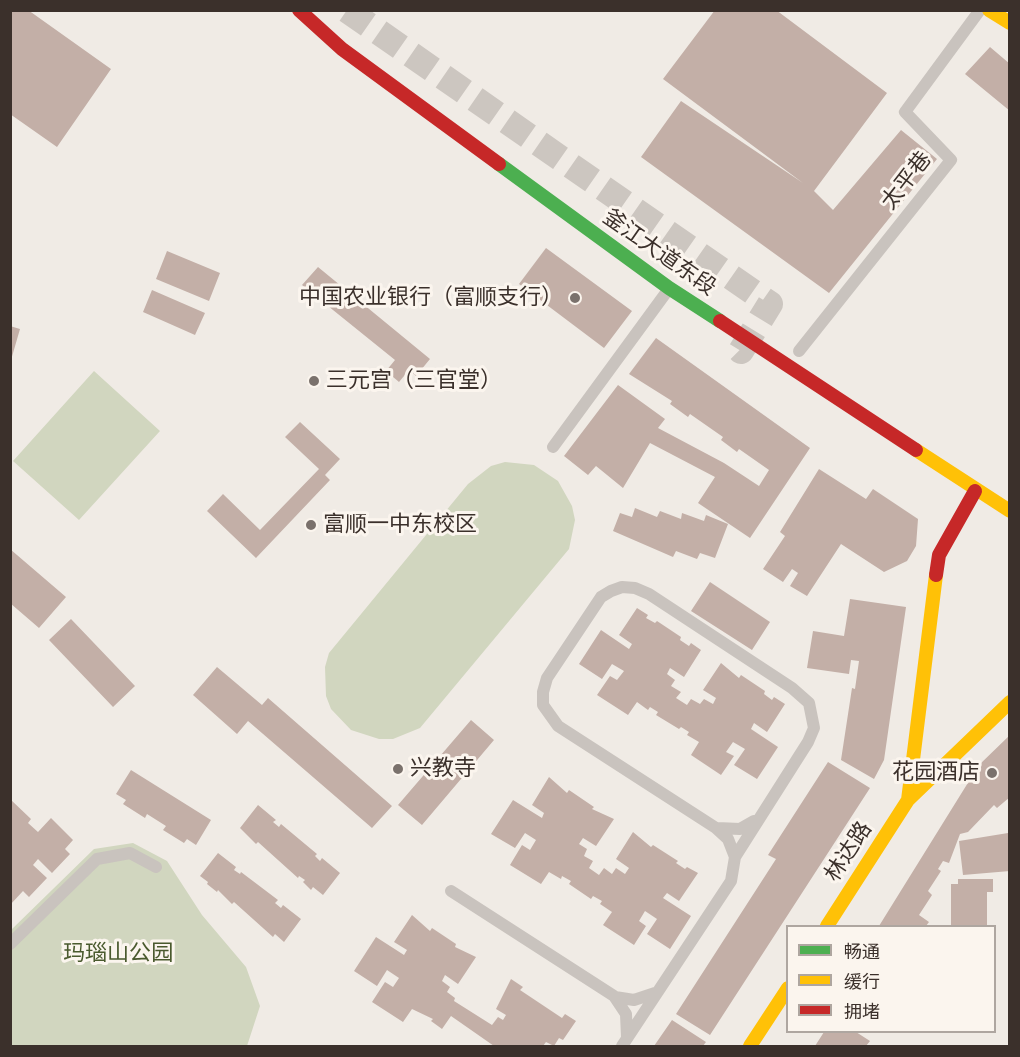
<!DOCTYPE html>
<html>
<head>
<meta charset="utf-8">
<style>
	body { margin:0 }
	#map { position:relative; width:1020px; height:1057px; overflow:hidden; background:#f0ebe5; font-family:"Space Grotesk","Noto Sans SC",sans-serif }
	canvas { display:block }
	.frame { position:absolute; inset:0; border:12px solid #3b302b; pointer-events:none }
	.legend { position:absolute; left:786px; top:925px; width:210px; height:108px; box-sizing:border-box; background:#fbf5ee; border:2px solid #aea6a0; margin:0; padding:8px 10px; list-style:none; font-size:18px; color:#3b302b }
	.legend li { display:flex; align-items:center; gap:12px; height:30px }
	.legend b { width:30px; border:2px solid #aea6a0 }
</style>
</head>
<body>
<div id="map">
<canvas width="1020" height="1057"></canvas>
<div class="frame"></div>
<ul class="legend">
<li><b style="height:8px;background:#4caf50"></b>畅通</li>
<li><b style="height:8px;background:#ffc107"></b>缓行</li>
<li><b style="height:8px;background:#c62828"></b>拥堵</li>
</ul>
</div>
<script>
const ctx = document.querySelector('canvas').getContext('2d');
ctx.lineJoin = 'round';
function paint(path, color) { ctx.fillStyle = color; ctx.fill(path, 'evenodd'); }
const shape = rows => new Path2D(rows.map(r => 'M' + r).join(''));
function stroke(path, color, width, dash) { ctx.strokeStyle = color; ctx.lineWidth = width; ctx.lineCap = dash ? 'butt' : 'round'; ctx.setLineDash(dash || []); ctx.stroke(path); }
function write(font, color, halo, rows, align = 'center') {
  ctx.font = font + ' "Space Grotesk","Noto Sans SC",sans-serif'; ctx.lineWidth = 6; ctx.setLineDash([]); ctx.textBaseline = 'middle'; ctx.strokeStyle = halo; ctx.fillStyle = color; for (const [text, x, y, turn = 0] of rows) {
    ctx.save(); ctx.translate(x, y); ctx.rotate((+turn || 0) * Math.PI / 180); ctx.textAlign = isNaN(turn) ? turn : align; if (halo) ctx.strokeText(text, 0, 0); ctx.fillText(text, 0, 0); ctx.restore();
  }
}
paint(shape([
	[94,371,160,431,79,520,13,461],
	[505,462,534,465,558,481,572,506,575,520,569,549,420,728,393,739,379,739,351,730,331,709,326,696,325,667,329,653,468,484,491,466],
	[133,843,167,861,202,915,246,967,260,1006,247,1046,11,1046,11,930,94,849]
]), '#d1d6bf');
paint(shape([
	[10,10,28,10,111,69,57,147,10,114],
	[715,10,776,10,887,93,814,191,833,210,901,130,937,159,829,293,641,157,681,101,803,183,663,79],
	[990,47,1010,64,1010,111,965,74],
	[546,248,632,311,604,348,519,284],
	[167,251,220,273,209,301,156,279],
	[318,267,430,359,416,376,409,370,399,382,386,371,395,360,302,285],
	[152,290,205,313,195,335,143,312],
	[10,326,20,329,11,360,10,360],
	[656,338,810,448,750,538,698,503,715,477,650,443,623,488,596,466,588,475,564,456,618,385,665,419,658,428,724,463,759,486,769,470,739,449,737,452,721,440,723,437,690,414,688,417,670,404,672,401,629,374],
	[300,422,340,459,325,475,330,480,256,558,207,511,223,494,260,530,319,469,285,437],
	[819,469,866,499,873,489,918,519,916,546,907,561,884,572,841,544,807,596,790,586,798,573,792,569,783,582,763,569,785,536,780,532],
	[635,508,657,517,660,511,681,519,682,513,704,521,706,515,728,524,715,558,700,553,697,559,676,551,673,557,613,531,620,513,632,517],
	[10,549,66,597,39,628,10,603],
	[710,582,770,622,752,650,691,611],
	[850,599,906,607,884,760,874,779,841,760,852,688,855,689,859,661,851,660,849,674,807,668,813,631,844,636],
	[637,608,648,615,646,618,655,623,657,621,681,637,680,640,689,646,691,643,701,650,684,677,670,668,667,674,675,680,671,686,681,692,676,698,687,705,691,699,700,704,704,699,713,704,716,698,703,690,721,663,739,678,741,675,765,691,764,694,772,700,774,697,785,704,767,732,754,723,751,729,778,747,757,779,734,765,745,749,733,742,726,752,734,756,721,775,691,755,699,742,687,735,689,732,681,727,679,729,656,715,658,712,650,707,648,710,637,702,628,715,597,695,610,676,617,680,624,671,612,664,602,679,579,664,601,630,629,649,632,644,619,635],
	[71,619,135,686,113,707,49,640],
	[217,667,262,705,268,698,392,806,372,828,248,721,237,734,193,695],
	[471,720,494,740,422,825,398,805],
	[1010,735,1010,797,997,808,994,805,968,832,960,834,949,863,943,861,938,869,941,871,928,891,932,895,919,915,929,922,926,926,879,926,979,765],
	[828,762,870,788,710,1035,676,1014,776,859,768,855],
	[131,770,211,820,196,845,187,839,184,843,163,830,166,826,147,814,145,818,123,804,126,800,116,794],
	[549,777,567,793,569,790,594,807,592,809,614,819,596,846,583,838,579,844,587,849,584,856,593,861,589,868,599,875,604,868,612,874,616,868,625,874,629,868,616,859,633,832,651,847,653,845,678,861,676,863,685,869,687,867,698,873,679,901,667,893,663,898,691,916,670,949,647,934,657,919,645,911,639,921,646,926,634,945,603,925,612,912,600,904,602,901,593,896,591,899,569,884,571,881,562,876,561,879,549,872,541,884,510,865,522,845,530,850,536,840,525,833,515,848,491,834,513,800,542,818,544,813,532,805],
	[10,799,31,819,28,823,38,832,51,818,73,840,65,849,70,854,52,873,38,859,33,865,47,878,29,897,23,891,10,905],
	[258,805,276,820,273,822,279,827,281,824,317,854,315,856,320,861,322,858,340,873,323,895,313,887,311,890,303,882,305,880,299,876,298,878,258,842,256,844,240,828],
	[1008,833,1010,871,963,875,959,841],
	[218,853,236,867,234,870,240,874,241,872,278,900,275,903,281,908,283,905,301,919,284,942,275,934,273,937,234,902,232,904,218,890,217,892,207,884,208,882,200,876],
	[958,879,993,879,993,892,987,892,987,926,951,926,951,884,958,884],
	[412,915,430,931,432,928,456,944,455,947,476,957,458,984,445,975,442,981,450,987,447,992,455,998,454,1001,492,1025,498,1017,503,1020,506,1015,496,1009,511,979,523,987,520,990,562,1018,565,1014,576,1021,563,1040,559,1038,554,1046,546,1042,543,1046,494,1046,451,1016,442,1029,431,1021,433,1019,412,1009,403,1022,372,1002,385,982,393,987,399,978,387,970,377,986,354,971,376,937,404,955,407,950,394,942],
	[672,1020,706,1042,703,1046,654,1046],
	[824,1032,856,1032,870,1041,866,1046,815,1046]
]), '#c3afa7');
stroke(shape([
	[347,10,770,304,741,351,737,347]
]), '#ccc6c0', 26, [26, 13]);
stroke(shape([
	[799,351,951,160,905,112,980,10],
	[553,447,668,290],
	[717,828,740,829,754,821],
	[451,891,614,996,626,1014,627,1037],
	[10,944,97,859,130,853,156,867],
	[615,997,634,1000,655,993],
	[622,1046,731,881,735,857,728,839,716,828,558,726,543,705,543,692,547,678,601,597,611,591,622,587,635,588,649,594,792,688,809,703,814,728,808,742,735,857]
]), '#c9c3be', 12);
stroke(shape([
	[499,164,669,288,720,321]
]), '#4caf50', 14);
stroke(shape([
	[989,10,1010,23],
	[916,450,1010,511],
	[908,800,936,575],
	[827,926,908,800,1010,702],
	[750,1046,788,988]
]), '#ffc107', 14);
stroke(shape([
	[299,10,342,49,499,164],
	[720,321,916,450],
	[936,575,939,555,975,491]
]), '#c62828', 14);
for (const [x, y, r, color] of [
	[575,298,6,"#7a716c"],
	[314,381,6,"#7a716c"],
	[311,525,6,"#7a716c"],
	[398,769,6,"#7a716c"],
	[992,773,6,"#7a716c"]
]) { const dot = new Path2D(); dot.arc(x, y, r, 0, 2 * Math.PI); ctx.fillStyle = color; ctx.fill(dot); stroke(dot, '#fbf5ee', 2); }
write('22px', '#3b302b', '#fbf5ee', [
	["太平巷",907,181,-52],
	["釜江大道东段",659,253,35],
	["林达路",849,852,-57]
]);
write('22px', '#3b302b', '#fbf5ee', [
	["中国农业银行（富顺支行）",563,298,"right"],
	["三元宫（三官堂）",326,381],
	["富顺一中东校区",323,525],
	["兴教寺",410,769],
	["花园酒店",980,773,"right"]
], 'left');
write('22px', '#4a5a2e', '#fbf5ee', [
	["玛瑙山公园",118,954]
]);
</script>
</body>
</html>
